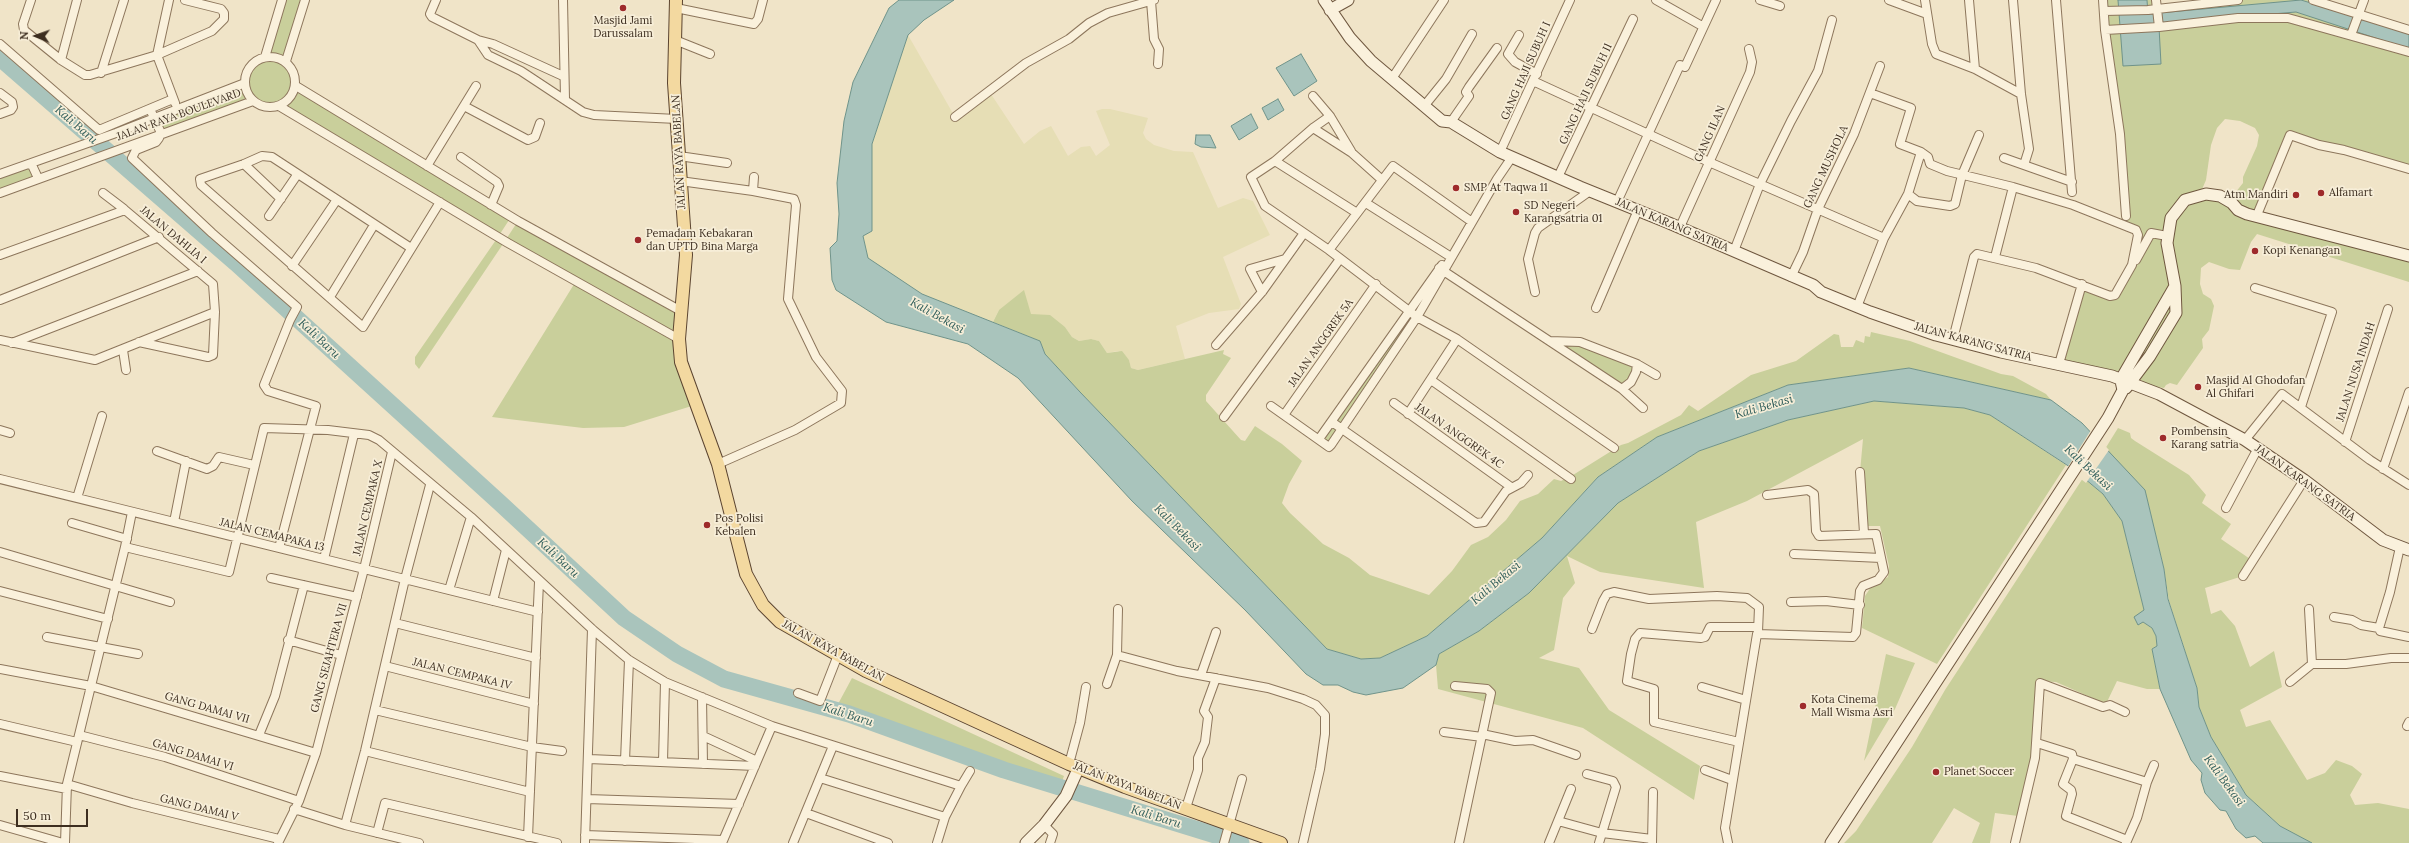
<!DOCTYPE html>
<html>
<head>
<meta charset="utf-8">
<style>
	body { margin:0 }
	#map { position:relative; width:2409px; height:843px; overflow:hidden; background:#f0e4c8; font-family:Lora,serif }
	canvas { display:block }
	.north { position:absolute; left:16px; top:16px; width:40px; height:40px; -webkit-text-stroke:3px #f7eed8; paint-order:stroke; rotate:272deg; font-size:11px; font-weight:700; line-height:16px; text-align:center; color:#3d2e20 }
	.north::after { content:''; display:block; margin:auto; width:14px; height:18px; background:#3d2e20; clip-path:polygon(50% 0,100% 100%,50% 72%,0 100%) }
	.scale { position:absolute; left:16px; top:809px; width:72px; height:18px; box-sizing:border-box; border:2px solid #3d2e20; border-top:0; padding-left:5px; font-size:12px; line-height:14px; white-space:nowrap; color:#3d2e20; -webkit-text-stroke:3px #f7eed8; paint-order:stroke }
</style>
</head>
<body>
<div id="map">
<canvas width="2409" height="843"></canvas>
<div class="north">N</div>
<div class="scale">50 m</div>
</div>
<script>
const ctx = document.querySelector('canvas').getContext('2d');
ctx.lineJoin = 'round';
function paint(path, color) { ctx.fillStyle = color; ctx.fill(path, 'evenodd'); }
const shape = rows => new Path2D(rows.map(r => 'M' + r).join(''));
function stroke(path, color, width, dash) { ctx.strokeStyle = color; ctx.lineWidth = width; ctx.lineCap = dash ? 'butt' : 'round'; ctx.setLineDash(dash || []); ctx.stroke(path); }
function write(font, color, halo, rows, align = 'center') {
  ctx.font = font + ' Lora,serif'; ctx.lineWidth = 3.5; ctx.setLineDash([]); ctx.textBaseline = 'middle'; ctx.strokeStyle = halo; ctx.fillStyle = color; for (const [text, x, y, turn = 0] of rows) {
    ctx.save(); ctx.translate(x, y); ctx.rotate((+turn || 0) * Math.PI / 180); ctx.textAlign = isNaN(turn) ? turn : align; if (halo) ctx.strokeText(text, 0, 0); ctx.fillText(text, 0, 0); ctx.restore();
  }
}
paint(shape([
	[908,35,955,117,989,91,1024,144,1040,131,1051,126,1068,156,1081,147,1090,146,1096,156,1110,145,1096,111,1102,109,1110,109,1148,118,1143,133,1146,139,1154,145,1174,151,1193,152,1218,208,1243,198,1253,201,1270,235,1223,257,1241,304,1239,309,1209,313,1176,326,1185,359,1138,370,1131,368,1129,360,1118,351,1107,353,1099,341,1091,339,1079,341,1072,337,1065,327,1031,314,999,310,993,322,922,294,868,259,863,235,872,231,872,144]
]), '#e6deb5');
paint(shape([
	[282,0,305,0,286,61,294,72,296,86,511,217,498,237,505,241,518,221,681,311,679,339,695,405,624,427,583,428,492,417,576,281,505,241,419,369,415,364,415,357,498,237,279,106,265,107,253,101,161,133,154,118,245,83,247,71,254,62,265,57],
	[2103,0,2156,0,2156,8,2238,0,2313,0,2409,30,2409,169,2290,135,2257,214,2409,256,2409,282,2257,234,2251,242,2240,270,2229,269,2209,262,2201,268,2200,284,2203,294,2211,299,2214,306,2209,330,2202,339,2203,348,2177,385,2170,383,2166,385,2164,388,2151,386,2134,376,2124,374,2131,360,2112,376,2059,364,2082,284,2110,296,2132,265,2138,235,2122,225,2117,138],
	[2225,119,2240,121,2255,128,2259,135,2257,146,2243,177,2243,183,2235,193,2233,203,2200,194,2206,180,2211,145,2217,128],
	[31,163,38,178,0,193,0,174],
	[1024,290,1031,314,1050,315,1065,327,1072,337,1079,341,1091,339,1099,341,1107,353,1122,351,1129,360,1131,368,1138,370,1224,350,1223,354,1231,358,1206,395,1206,401,1241,440,1245,441,1255,426,1282,444,1302,461,1289,484,1282,503,1290,513,1323,544,1349,558,1370,575,1429,595,1452,571,1471,545,1488,537,1506,520,1520,501,1538,494,1554,479,1561,481,1573,475,1621,445,1628,443,1681,415,1689,405,1698,411,1751,375,1796,361,1834,334,1839,335,1841,347,1853,347,1856,340,1864,343,1865,336,1870,337,1871,332,1910,341,2001,374,2013,376,2046,394,2051,400,1909,368,1788,385,1657,437,1598,477,1542,538,1427,636,1380,658,1361,659,1327,649,1080,392,1045,354,1040,341,993,322,999,310],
	[1410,310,1417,317,1331,445,1319,439],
	[1549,341,1580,342,1637,364,1636,372,1622,389],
	[1874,401,1964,408,1990,415,2066,465,1937,664,1862,628,1865,596,1871,587,1888,577,1889,566,1880,526,1864,526,1860,472,1863,439,1747,501,1696,522,1704,588,1600,572,1567,556,1575,583,1563,598,1554,650,1539,658,1579,668,1609,710,1700,766,1694,800,1583,728,1438,689,1436,665,1439,654,1479,631,1529,593,1618,503,1699,451,1788,420],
	[2118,428,2130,433,2131,438,2135,441,2189,475,2206,495,2202,503,2231,524,2221,539,2253,561,2243,576,2205,588,2211,614,2221,610,2235,626,2250,667,2274,651,2282,687,2240,710,2246,727,2270,720,2307,780,2325,773,2336,760,2352,766,2362,774,2350,795,2355,805,2378,803,2409,809,2409,843,2311,843,2280,826,2246,795,2211,737,2199,707,2197,688,2169,601,2164,569,2145,491,2105,449],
	[2083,478,2103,494,2122,521,2144,610,2143,622,2152,628,2156,636,2157,646,2152,649,2160,689,2147,689,2117,681,2106,704,2056,682,2039,681,2033,755,2018,816,1995,813,1990,843,1972,843,1980,823,1954,808,1932,843,1844,843,1856,831,1912,747,1945,690],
	[1886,654,1915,663,1895,709,1864,761],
	[852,678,1064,776,1061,784,838,704]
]), '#c9cf9b');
const water = shape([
	[899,0,954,0,924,20,908,35,872,144,872,231,863,236,868,258,922,294,1040,341,1045,354,1080,392,1327,649,1361,659,1380,658,1427,636,1542,538,1598,477,1657,437,1788,385,1909,368,2051,400,2082,423,2145,490,2164,569,2168,599,2197,688,2199,707,2211,737,2246,795,2280,826,2312,843,2263,843,2255,836,2246,838,2236,829,2226,811,2220,810,2205,793,2201,780,2202,773,2191,760,2160,689,2152,649,2157,646,2156,636,2152,628,2143,622,2138,625,2134,617,2144,610,2122,521,2103,494,2073,469,1990,415,1964,408,1874,401,1788,420,1699,451,1618,503,1529,593,1479,631,1439,654,1436,665,1403,688,1366,695,1353,692,1338,685,1323,685,1306,674,1245,610,1132,501,1018,378,968,344,886,322,836,290,832,280,830,248,837,241,839,214,837,183,844,121,853,82,889,8,899,0],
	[2118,0,2147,0,2148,14,2301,0,2409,33,2409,49,2296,12,2177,22,2159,27,2161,64,2123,66,2118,0],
	[1301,54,1317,81,1294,96,1276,68,1301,54],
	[1278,99,1284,110,1268,120,1262,108,1278,99],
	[1251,114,1258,128,1239,140,1231,126,1251,114],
	[1196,135,1210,135,1216,148,1201,147,1195,144,1196,135]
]);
paint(water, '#a9c4bc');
stroke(water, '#6f938a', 1);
paint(shape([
	[2091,430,2109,450,2086,483,2067,468]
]), '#f0e4c8');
stroke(shape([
	[0,58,236,263,500,503,624,618,677,654,724,679,849,714,1004,770,1241,843]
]), '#a9c4bc', 17);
const street = shape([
	[31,0,23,24,24,30,61,60,85,75,90,75,157,55,212,31,224,19,224,13,221,9,185,0],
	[169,0,157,55,175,103],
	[436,0,430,14,432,17,478,40],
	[563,0,565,98],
	[1656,0,1702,26],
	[1760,0,1780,6],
	[1889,0,1927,14],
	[1925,0,1932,44,1936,54,1975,69,2021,94],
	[1969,0,1975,69],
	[2013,0,2021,94,2029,149,2024,165],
	[2056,0,2072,192],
	[2103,0,2105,30,2120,134,2126,216],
	[2156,0,2159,27],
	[2313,0,2409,30],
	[1151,1,1154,39,1159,49,1158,64],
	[676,8,754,24,758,19,763,0],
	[2104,11,2148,10,2238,0],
	[2105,30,2159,27,2238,18,2288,18,2409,52],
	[1519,35,1508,54,1515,62,1537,74],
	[2351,35,2364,0],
	[675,40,710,54],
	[0,44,99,130,173,99],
	'245 82a25 25 0 1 1 50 0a25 25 0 1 1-50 0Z',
	[265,57,282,0],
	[61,60,77,0],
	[286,61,305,0],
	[101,73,124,0],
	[563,76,493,44,478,40,488,55,521,71,583,112,594,115,677,119],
	[1393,77,1444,0],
	[1533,81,1709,162,1884,238],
	[296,86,518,221,681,311],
	[0,93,12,102,13,107,11,110,0,114],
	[1313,96,1330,116,1351,151],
	[1425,105,1446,79,1472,34],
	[279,106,508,243,679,339],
	[464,106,528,140,535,137,540,123],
	[150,109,161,133,159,138,156,142,136,150,132,158,212,233,297,307,290,320,264,385,268,391,316,406,279,548],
	[1330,116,1313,128,1275,161,1251,177,1265,206,1329,250,1417,317,1457,339,1614,448],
	[955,117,1026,63,1069,39,1089,23,1108,13,1154,0],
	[1451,122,1469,96,1466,92,1469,87,1497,48],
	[1313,128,1352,153,1381,179],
	[1500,152,1570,0],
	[1921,152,1928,157,1930,164,1947,171,2013,187,2073,205,2136,230,2138,235,2132,265,2115,295,2110,296,2036,268,1977,254,1974,257,1953,339],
	[679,156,727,163],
	[461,157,497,182,499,186,491,205],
	[2004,158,2072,182],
	[1275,161,1357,213],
	[31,163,38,178],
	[244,164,281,199],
	[427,166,476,86],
	[0,174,116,133,245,83],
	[1558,177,1633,19],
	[680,181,753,191,794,199,796,205,788,299,816,357,842,391,841,403,795,430,718,464],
	[753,191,754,177],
	[0,193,253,101],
	[103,193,124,209],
	[1908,194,1917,201,1950,206,1955,204,1962,175,1979,135],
	[1617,202,1680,65,1685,67,1716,0],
	[1366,203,1451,257],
	[2257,215,2290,135,2319,145,2344,150,2409,169],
	[269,216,297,175],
	[1680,227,1750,72,1752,62,1749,49],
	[411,248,272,157,262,156,244,164,200,179,201,185,363,327,440,202],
	[1329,250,1393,166,1472,222],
	[1734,251,1760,184,1791,121,1818,71,1832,20],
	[0,255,125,210,213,284,215,312,213,355,208,357,139,342],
	[1995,257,2013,187],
	[2136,260,2151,233,2167,236],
	[292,266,336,201],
	[1439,268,1622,389,1643,408],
	[1791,277,1803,252,1818,209,1854,134,1880,66],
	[2255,288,2332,312,2301,407],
	[1262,292,1250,269,1285,259],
	[1535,292,1528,259,1535,233,1538,228,1590,191],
	[330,297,374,225],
	[0,300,159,237],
	[1857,307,1884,238,1908,194,1921,152,1900,144,1911,108,1870,93],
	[1596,308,1638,210],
	[0,340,95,360,215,312],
	[1550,341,1580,342,1637,364,1636,372,1631,382,1622,389],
	[12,343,198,271],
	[1216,345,1262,292,1304,233],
	[123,350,126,370],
	[1637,364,1656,375],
	[2059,364,2082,284],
	[1431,380,1571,479],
	[1394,403,1511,487],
	[1271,406,1329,447,1331,445,1417,317,1497,179,1512,157],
	[1408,414,1457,339],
	[1284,415,1376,284],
	[1224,417,1340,259],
	[1332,422,1476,523,1484,522,1506,491,1521,483,1528,475],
	[0,430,10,433],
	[1319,439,1442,265],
	[2245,440,2282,394,2370,460,2409,485],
	[2345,442,2388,309],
	[157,451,207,469,213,466,219,457,254,465],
	[2383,469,2409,392],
	[1860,472,1864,533],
	[0,479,538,612],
	[77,498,102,416],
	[2226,508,2258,448],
	[174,522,186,461],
	[72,523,127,539],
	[125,547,229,572,264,428,328,430,369,435,379,440,471,517,592,629,629,660,665,682,772,726,961,786,945,817,937,843],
	[2400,547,2390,592,2379,628,2380,631,2409,637],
	[0,552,170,602],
	[1794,554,1881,558],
	[324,559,354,434],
	[2243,576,2304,480],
	[271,578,357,597],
	[449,590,471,517],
	[0,591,108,619],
	[493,601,506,550],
	[1791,602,1826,601,1860,605],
	[2309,609,2312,664],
	[2334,617,2352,620,2361,625,2379,628],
	[395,623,536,658],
	[1592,629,1603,601,1607,594,1614,592,1649,599,1717,596,1747,598,1759,607,1758,632],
	[47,637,138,654],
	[288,640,341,655],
	[1117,655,1177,671,1268,688,1303,699,1316,705,1325,715,1325,734,1320,769,1303,843],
	[385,666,534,704],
	[0,669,91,686,316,753],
	[1201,675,1216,632],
	[2290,682,2312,664,2346,664,2391,658,2409,658],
	[1107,684,1117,655,1118,609],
	[1455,686,1487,689,1491,693,1459,843],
	[1702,687,1746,700],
	[798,693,820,701,838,655],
	[702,697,703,764],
	[375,710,532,747,562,751],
	[0,724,77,742],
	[2407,726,2409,722],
	[1444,732,1482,737],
	[1482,734,1515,741,1533,740,1576,755],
	[79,735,165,757,299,801],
	[259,735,275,696,304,585],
	[703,736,757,761],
	[1739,742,1654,722,1654,689,1627,681,1631,654,1635,639,1640,633,1701,638,1705,637,1710,627,1758,627],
	[2037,743,2072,754,2073,759,2063,784,2071,790,2072,794,2066,816,2127,840],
	[365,751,530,792],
	[589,759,755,766],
	[2073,759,2147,782],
	[625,761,629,660],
	[663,762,665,682],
	[1069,764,1080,723,1086,687],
	[1705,770,1732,780],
	[1587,774,1613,781,1616,787,1599,843],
	[0,776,67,789],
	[820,778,945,817],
	[67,784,132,803,279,839],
	[961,786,970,771],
	[587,799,739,804],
	[1186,808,1198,770,1198,758,1205,742,1208,717,1204,711,1216,678],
	[294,809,345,825,419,843],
	[806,813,888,843],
	[1558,821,1602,833,1652,839],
	[0,825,63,843],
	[345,825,365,751,405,579,430,485],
	[1044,825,1053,834,1050,843],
	[377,833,385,803,557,843],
	[585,835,723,840],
	[528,837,539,582],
	[65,843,67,784,125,547,132,512],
	[278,843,299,801,316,753,364,569,392,452],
	[585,843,592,629],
	[722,843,772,726],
	[793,843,833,746],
	[1224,843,1242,779],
	[1549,843,1571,789],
	[1652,843,1653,792],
	[1728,843,1725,828,1757,634,1853,637,1856,633,1860,591,1863,586,1878,580,1884,572,1876,534,1819,536,1816,531,1814,494,1808,490,1767,495],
	[2015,843,2035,758,2040,683,2103,707,2110,705,2125,712],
	[2126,843,2137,818,2147,782,2154,765]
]);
const secondary = shape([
	[1324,0,1350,38,1371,61,1442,121,1451,122,1500,152,1580,187,1669,223,1813,285,1821,292,1870,312,1936,335,2001,352,2112,376,2159,394,2245,440,2304,480,2383,540,2409,550],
	[1330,10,1348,0],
	[2126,388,2150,356,2176,313,2175,286,2167,243,2171,218,2185,200,2206,194,2220,196,2232,203,2238,210,2247,214,2409,256],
	[1026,843,1044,825,1066,796,1079,767],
	[1831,843,2108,418,2123,390,2121,381,2124,374,2175,286]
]);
const primary = shape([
	[676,0,674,83,686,255,679,339,681,362,718,464,746,574,763,605,780,622,866,671,1069,764,1125,787,1281,843]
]);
stroke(street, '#8d765c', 10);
stroke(secondary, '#6f573f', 13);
stroke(primary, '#5b4430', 14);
stroke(street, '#faf1dc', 8);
stroke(secondary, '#faf1dc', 11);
stroke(primary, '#f3d9a0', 12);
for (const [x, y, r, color] of [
	[623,8,4,"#9e2a2b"],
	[1456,188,4,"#9e2a2b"],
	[2321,193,4,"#9e2a2b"],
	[2296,195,4,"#9e2a2b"],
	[1516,212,4,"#9e2a2b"],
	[638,240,4,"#9e2a2b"],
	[2255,251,4,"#9e2a2b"],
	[2198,387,4,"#9e2a2b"],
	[2163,438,4,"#9e2a2b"],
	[707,525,4,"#9e2a2b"],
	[1803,706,4,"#9e2a2b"],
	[1936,772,4,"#9e2a2b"]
]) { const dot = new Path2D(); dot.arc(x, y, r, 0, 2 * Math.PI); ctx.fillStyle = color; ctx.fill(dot); stroke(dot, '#f7eed8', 1.5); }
write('11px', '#3d2e20', '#f7eed8', [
	["Masjid Jami",623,21,"center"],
	["Darussalam",623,34,"center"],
	["SMP At Taqwa 11",1464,188],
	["Alfamart",2329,193],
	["Atm Mandiri",2288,195,"right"],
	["SD Negeri",1524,206],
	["Karangsatria 01",1524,219],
	["Pemadam Kebakaran",646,234],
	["dan UPTD Bina Marga",646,247],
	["Kopi Kenangan",2263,251],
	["Masjid Al Ghodofan",2206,381],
	["Al Ghifari",2206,394],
	["Pombensin",2171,432],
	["Karang satria",2171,445],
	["Pos Polisi",715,519],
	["Kebalen",715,532],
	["Kota Cinema",1811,700],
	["Mall Wisma Asri",1811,713],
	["Planet Soccer",1944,772]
], 'left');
write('11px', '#3d2e20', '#f7eed8', [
	["GANG HAJI SUBUH I",1526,71,-66],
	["GANG HAJI SUBUH II",1586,94,-65],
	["JALAN RAYA BOULEVARD",179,115,-20],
	["GANG ILAN",1710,134,-66],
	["JALAN RAYA BABELAN",679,152,-93],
	["GANG MUSHOLA",1826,167,-65],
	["JALAN KARANG SATRIA",1672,225,23],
	["JALAN DAHLIA I",173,235,40],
	["JALAN KARANG SATRIA",1973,342,15],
	["JALAN ANGGREK 5A",1321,343,-55],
	["JALAN NUSA INDAH",2356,372,-72],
	["JALAN ANGGREK 4C",1459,436,35],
	["JALAN KARANG SATRIA",2305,483,36],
	["JALAN CEMPAKA X",368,508,-77],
	["JALAN CEMAPAKA 13",272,535,14],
	["JALAN RAYA BABELAN",833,651,29],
	["GANG SEJAHTERA VII",329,658,-75],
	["JALAN CEMPAKA IV",462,674,14],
	["GANG DAMAI VII",207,708,16],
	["GANG DAMAI VI",193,755,17],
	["JALAN RAYA BABELAN",1127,786,21],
	["GANG DAMAI V",199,808,14]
]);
write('italic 12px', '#2f5d5a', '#f7eed8', [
	["Kali Baru",76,125,41],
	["Kali Bekasi",937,316,29],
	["Kali Baru",319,339,43],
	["Kali Bekasi",1764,407,-16],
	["Kali Bekasi",2088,468,43],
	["Kali Bekasi",1177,528,45],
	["Kali Baru",558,558,43],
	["Kali Bekasi",1496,583,-40],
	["Kali Baru",848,715,18],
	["Kali Bekasi",2224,781,54],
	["Kali Baru",1156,817,17]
]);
</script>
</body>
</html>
